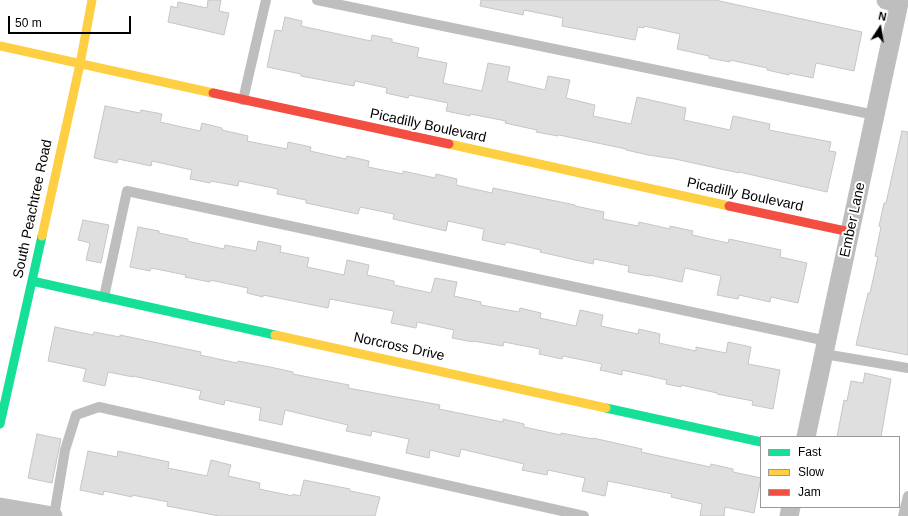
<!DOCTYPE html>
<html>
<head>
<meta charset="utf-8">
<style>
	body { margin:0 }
	#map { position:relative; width:908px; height:516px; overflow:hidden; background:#fff; font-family:Helvetica,sans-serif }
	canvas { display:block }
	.legend { position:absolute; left:760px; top:436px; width:140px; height:72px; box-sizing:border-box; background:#fff; border:1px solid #999; margin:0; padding:5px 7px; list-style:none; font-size:12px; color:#000 }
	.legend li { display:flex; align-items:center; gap:8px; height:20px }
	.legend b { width:20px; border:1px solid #999 }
	.north { position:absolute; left:860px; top:8px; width:40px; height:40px; -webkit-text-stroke:3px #fff; paint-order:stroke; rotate:12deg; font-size:11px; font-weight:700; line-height:16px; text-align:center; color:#000 }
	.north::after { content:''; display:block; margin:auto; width:14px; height:18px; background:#000; clip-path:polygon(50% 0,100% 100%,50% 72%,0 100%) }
	.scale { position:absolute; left:8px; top:16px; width:123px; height:18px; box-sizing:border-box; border:2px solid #000; border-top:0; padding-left:5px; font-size:12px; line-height:14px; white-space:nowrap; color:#000; -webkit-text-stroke:3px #fff; paint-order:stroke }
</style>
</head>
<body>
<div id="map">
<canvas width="908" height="516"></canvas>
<ul class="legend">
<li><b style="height:5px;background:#16e098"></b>Fast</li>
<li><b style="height:5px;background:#ffcf43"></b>Slow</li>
<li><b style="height:5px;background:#f24e42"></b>Jam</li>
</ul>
<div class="north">N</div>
<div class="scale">50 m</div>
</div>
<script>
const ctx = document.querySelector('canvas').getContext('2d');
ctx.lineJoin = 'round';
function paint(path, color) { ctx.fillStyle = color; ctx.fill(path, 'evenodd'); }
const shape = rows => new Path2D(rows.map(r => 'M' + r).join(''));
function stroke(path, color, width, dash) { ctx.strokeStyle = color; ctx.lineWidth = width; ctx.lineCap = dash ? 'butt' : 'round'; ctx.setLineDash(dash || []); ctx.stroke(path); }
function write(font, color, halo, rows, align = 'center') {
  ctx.font = font + ' Helvetica,sans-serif'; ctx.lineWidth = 4; ctx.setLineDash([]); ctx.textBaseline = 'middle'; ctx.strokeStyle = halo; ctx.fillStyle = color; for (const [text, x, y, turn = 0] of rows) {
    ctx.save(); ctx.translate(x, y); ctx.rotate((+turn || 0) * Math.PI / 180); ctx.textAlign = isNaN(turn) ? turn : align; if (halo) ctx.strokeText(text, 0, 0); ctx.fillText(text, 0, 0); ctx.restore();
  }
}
const building = shape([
	[208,0,221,0,219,11,229,13,224,35,168,22,171,6,177,8,178,2,207,8,208,0],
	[481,0,715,0,862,32,854,71,816,63,813,78,789,73,789,75,767,70,767,68,730,60,730,62,709,58,709,56,677,49,680,34,644,26,644,28,638,27,635,40,562,26,563,18,524,10,523,15,480,6,481,0],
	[285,17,302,21,301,26,371,41,372,35,392,39,392,42,419,48,417,57,447,63,443,83,482,91,488,63,510,67,507,81,545,90,548,76,570,80,566,98,595,105,593,116,631,124,637,97,686,108,684,120,730,130,733,116,770,124,769,130,831,142,829,151,836,152,827,192,739,172,739,173,675,159,648,155,626,150,626,149,559,135,558,136,536,132,537,130,505,123,506,121,470,114,470,116,446,111,448,103,409,95,408,98,386,93,387,88,355,81,354,86,301,76,301,74,267,67,275,30,282,31,285,17],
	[105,106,140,113,141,110,162,114,160,122,200,131,202,123,222,128,222,130,248,136,247,141,287,149,288,142,311,147,310,151,346,159,347,156,369,161,368,167,403,174,403,171,435,178,436,174,457,179,456,185,492,193,493,188,575,205,575,206,604,212,603,219,638,226,639,222,670,229,670,226,693,231,692,235,728,243,729,239,781,250,780,257,807,263,798,303,771,297,770,302,739,295,738,299,717,295,721,276,685,268,682,282,649,275,649,276,628,272,629,266,594,259,593,264,540,252,541,250,506,242,505,245,482,240,484,229,448,221,446,231,393,219,394,214,360,207,358,214,306,203,306,200,277,194,278,189,239,181,238,186,211,181,210,183,190,179,192,170,152,161,151,166,118,159,117,163,94,158,105,106],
	[902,131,908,132,908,355,856,345,868,293,870,293,878,257,875,256,881,227,879,226,884,203,886,203,902,131],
	[83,220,109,225,101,263,86,260,90,243,78,240,83,220],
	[138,227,159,231,159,233,188,239,187,241,224,249,225,245,256,251,258,241,281,246,280,252,309,258,307,267,344,275,347,260,369,265,367,275,394,281,394,285,431,293,435,278,457,282,454,296,481,302,481,305,519,312,520,308,541,313,540,318,576,326,580,310,603,315,601,326,638,334,639,329,660,334,659,343,696,351,696,347,726,353,728,342,751,347,748,364,780,370,773,409,752,405,753,401,717,394,717,393,681,385,681,387,666,384,667,380,622,370,622,375,600,370,602,364,563,356,562,359,539,354,540,349,504,342,503,346,473,341,473,342,452,338,454,330,417,322,416,328,391,323,394,311,330,299,328,308,263,295,263,297,247,293,248,288,210,280,210,282,185,277,186,275,151,268,150,271,130,267,138,227],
	[55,327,93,335,94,332,120,337,120,335,201,352,200,355,237,363,238,361,270,367,293,372,293,374,349,385,348,388,440,405,439,409,503,422,503,419,524,424,524,427,561,435,561,433,593,439,593,438,642,449,641,452,710,467,711,464,733,469,733,472,761,478,754,513,725,507,724,516,700,516,702,504,671,497,672,494,608,481,605,496,582,491,585,478,548,470,547,475,522,470,524,464,461,449,459,457,430,450,429,458,406,453,409,439,372,431,371,436,346,431,348,425,285,410,282,425,259,420,261,408,225,400,224,405,199,399,201,391,133,376,133,377,108,372,105,386,83,381,86,369,48,361,55,327],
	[865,373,891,379,881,437,837,437,844,400,847,401,851,381,863,383,865,373],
	[37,434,61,439,52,483,28,478,37,434],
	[88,451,117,457,118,451,169,462,168,468,207,476,211,460,231,465,228,476,260,483,259,489,293,496,293,494,300,496,304,480,350,489,350,491,380,497,375,516,219,516,167,506,168,502,132,495,132,497,104,491,103,495,80,490,88,451]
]);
paint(building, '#dfdfdf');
stroke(building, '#c6c6c6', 1);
stroke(shape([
	[317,0,875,115],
	[243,100,266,0],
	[104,297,127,191,827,341],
	[824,354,908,368],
	[54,516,65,450,76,415,99,407,584,516],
	[903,516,908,496]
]), '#bebebe', 10);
stroke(shape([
	[806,437,899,3,886,0],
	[0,507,53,516],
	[789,516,791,507]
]), '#bebebe', 19);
stroke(shape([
	[32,281,275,335],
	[606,408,761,442],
	[0,424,42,236]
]), '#16e098', 9);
stroke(shape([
	[0,46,213,93],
	[449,144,729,206],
	[42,236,80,64,92,0],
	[275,335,606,408]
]), '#ffcf43', 9);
stroke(shape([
	[213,93,449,144],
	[729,206,850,232]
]), '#f24e42', 9);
write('14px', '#000', '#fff', [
	["Picadilly Boulevard",428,126,12],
	["Picadilly Boulevard",745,195,12],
	["South Peachtree Road",33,209,-78],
	["Ember Lane",853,220,-78],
	["Norcross Drive",399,347,12]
]);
</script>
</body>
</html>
